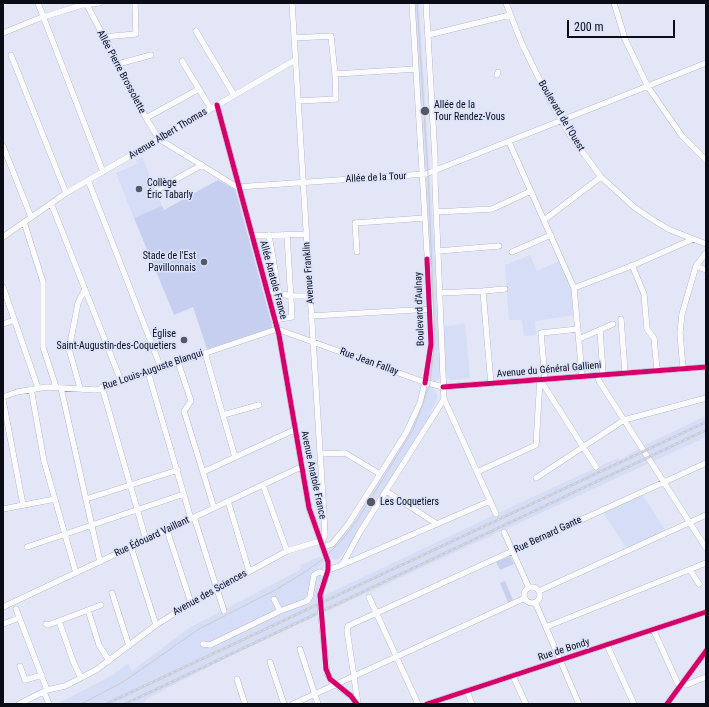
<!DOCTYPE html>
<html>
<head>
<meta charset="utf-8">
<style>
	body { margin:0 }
	#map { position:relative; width:709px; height:707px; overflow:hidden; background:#e2e6f6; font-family:"Roboto Condensed",sans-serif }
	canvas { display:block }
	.frame { position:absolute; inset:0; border:4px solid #0b0d16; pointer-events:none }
	.scale { position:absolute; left:567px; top:20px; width:108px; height:18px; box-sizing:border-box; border:2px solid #0b0d16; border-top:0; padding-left:5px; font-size:12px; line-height:14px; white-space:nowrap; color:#0b0d16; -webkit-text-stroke:3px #dae2fe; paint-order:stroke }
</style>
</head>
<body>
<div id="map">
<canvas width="709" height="707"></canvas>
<div class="frame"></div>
<div class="scale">200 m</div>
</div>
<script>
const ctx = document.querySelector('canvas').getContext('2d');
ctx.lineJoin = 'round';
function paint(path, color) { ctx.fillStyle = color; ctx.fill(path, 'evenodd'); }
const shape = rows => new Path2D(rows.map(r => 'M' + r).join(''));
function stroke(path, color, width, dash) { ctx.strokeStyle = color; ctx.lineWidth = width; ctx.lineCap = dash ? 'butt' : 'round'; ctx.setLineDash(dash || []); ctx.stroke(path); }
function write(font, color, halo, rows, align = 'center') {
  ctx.font = font + ' "Roboto Condensed",sans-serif'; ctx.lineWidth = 3; ctx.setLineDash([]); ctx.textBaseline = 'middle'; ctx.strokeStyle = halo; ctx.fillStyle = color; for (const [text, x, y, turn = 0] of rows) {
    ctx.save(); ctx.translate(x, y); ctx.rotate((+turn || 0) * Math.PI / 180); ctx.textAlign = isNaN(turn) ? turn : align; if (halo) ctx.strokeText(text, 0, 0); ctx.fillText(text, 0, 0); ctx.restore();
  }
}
paint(shape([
	[413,3,419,3,442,377,435,381,433,389,437,395,437,400,429,414,431,416,351,543,339,558,334,560,330,557,309,575,324,564,318,589,317,599,528,499,618,458,620,460,643,446,706,416,706,437,232,655,148,698,143,704,57,704,113,675,128,663,132,671,189,628,300,570,301,565,321,556,322,558,350,528,419,410,432,347],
	[142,157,162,206,134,218,116,173,137,164,136,160],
	[530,255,537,271,559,261,571,289,574,315,535,321,536,335,524,336,522,320,509,320,505,265],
	[465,324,470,378,450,380,446,376,444,326],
	[642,494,666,531,627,549,603,512]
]), '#d5ddf7');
paint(shape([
	[218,180,234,189,236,192,272,325,272,328,207,349,193,307,174,315,134,218,162,206,164,210],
	[510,556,514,564,500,570,496,562],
	[505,581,513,600,508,602,500,583]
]), '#c6cfef');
const minor = shape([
	[38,3,103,172],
	[86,3,146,118,159,139,237,187],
	[292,3,324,516,325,535,323,540,320,541],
	[506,3,522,44,549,99,570,135,601,177,634,207,650,218,668,229,706,244],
	[614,3,625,39,648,87,682,136,706,160],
	[196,31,234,95],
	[3,33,40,18,82,5,100,3],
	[428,35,510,15],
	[103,37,136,34,135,3],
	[294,38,331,36,335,74,336,99,298,101],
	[11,55,66,193],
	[182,61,211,109],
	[118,64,151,55],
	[335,74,416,69],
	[497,75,498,72],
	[217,105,279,335,309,508,328,562,328,570,321,590,320,600],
	[146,118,199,89],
	[509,142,574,288,582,376],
	[3,146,31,217],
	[88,180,161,368],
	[237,187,426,174,706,63],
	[156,190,202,165],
	[51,203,121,381],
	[436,212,492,209,531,191],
	[544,220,601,177],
	[24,222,43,282,43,347,56,387],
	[269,235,279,294],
	[251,236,306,234],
	[3,237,66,193,295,60],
	[438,251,499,246],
	[357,252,355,223,425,218],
	[512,252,551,235],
	[632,265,644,294,647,329,654,338,657,370],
	[696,266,706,270],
	[3,287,38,388],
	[574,288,634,265,693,239],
	[267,291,291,296,310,296],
	[483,291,505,289],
	[440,293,483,291,491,384],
	[311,316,431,309],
	[621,319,625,372],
	[274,320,292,317,287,235],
	[3,324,14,320],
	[277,329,421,381,443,387,706,367],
	[600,330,603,374],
	[579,339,613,324],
	[205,353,235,457],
	[178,362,191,401,184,411,214,508],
	[683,369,680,333,682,314,696,266,706,253],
	[148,372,191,519],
	[598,375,599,381,706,548],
	[545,379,541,333,578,329],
	[541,381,596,467],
	[102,387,146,540],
	[61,388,100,562],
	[80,388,69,349,78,303,84,291],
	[31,389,44,461,76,573],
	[3,397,17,392,47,387,96,390,277,329],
	[444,399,496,514],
	[3,400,23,505],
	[223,415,259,405],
	[320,454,345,453,380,474],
	[203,472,294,430],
	[477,472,536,445,540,379],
	[536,478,624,420,706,398],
	[263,485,287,551],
	[386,491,437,524],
	[86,499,178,470],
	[228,501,249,571],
	[3,509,55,499],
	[194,517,224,611],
	[167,530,191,603],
	[504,532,529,588],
	[27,547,184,494],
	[131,547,156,625],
	[323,547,332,544,349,523,406,433,420,403,427,373,431,348,431,319,412,3],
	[342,565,490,501],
	[328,570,342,565,360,532,444,399,435,182,435,158,426,3],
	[690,570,699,584],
	'524 595a8 8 0 1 1 16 0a8 8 0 1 1-16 0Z',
	[539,591,706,515],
	[112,593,129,646],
	[369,597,418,704],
	[274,599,280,611],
	[535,602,579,704],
	[3,607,301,467],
	[16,609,47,690],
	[88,610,99,645,109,661],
	[321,615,327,673,332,682,351,696,357,703],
	[59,621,73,661,81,678],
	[3,624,19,618],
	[46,624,48,625,59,621,101,605],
	[546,627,706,563],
	[653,629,678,684,686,685,706,677],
	[203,644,210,645,280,611,307,601,310,597,314,575,319,572,326,574],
	[607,645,634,704],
	[300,649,318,704],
	[270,662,284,704],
	[20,666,25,680,42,675],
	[513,676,526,704],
	[237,679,245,704],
	[467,691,472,704],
	[44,692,49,704],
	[19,704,47,690,65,686,96,670,156,625,191,603,287,551,320,541],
	[293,704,525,598],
	[358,704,347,630,348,626,706,463],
	[427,704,706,612],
	[667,704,706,651]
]);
stroke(minor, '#9c9eab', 6);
stroke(minor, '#fbfbfe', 5.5);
stroke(shape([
	[81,704,123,682,199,629,281,587,278,588,292,580,305,572,324,558,342,540,358,519,413,430,430,384,435,339,428,174,417,3]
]), '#caccd0', 1);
const rail = shape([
	[106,704,706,422],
	[125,704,706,430]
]);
stroke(rail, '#caccd0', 2.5);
stroke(rail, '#dae2fe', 1, [3]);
const minorBridge = shape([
	[320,600,321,615]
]);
stroke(minorBridge, '#9c9eab', 6, []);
stroke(minorBridge, '#fbfbfe', 5.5);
stroke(shape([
	[217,105,279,335,309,508,328,562,328,570,320,595,326,669,330,679,351,696,357,704],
	[425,383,431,344,427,259],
	[443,387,706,367],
	[427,704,706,612],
	[667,704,706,651]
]), '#d6006c', 5);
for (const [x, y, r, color] of [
	[425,111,5,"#565964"],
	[139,189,4,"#565964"],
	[204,262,4,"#565964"],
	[184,340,4,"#565964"],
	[371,502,5,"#565964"]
]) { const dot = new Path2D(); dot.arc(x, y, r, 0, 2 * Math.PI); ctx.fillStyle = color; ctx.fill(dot); stroke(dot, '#dae2fe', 1.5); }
write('10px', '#0b0d16', '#dae2fe', [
	["Allée Pierre Brossolette",121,72,62],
	["Boulevard de l'Ouest",561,116,59],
	["Avenue Albert Thomas",168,134,-31],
	["Allée de la Tour",376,178,-3],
	["Avenue Franklin",309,273,-94],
	["Allée Anatole France",273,280,75],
	["Boulevard d'Aulnay",420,309,-92],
	["Rue Jean Fallay",369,362,20],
	["Rue Louis-Auguste Blanqui",153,370,-19],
	["Avenue du Général Gallieni",549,370,-5],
	["Avenue Anatole France",313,475,78],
	["Rue Bernard Gante",548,535,-25],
	["Rue Édouard Vaillant",152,537,-25],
	["Avenue des Sciences",210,593,-29],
	["Rue de Bondy",564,650,-18]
]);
write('10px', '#0b0d16', '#dae2fe', [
	["Allée de la",434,105],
	["Tour Rendez-Vous",434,117],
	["Collège",147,183],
	["Éric Tabarly",147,195],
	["Stade de l'Est",196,256,"right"],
	["Pavillonnais",196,268,"right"],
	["Église",176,334,"right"],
	["Saint-Augustin-des-Coquetiers",176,346,"right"],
	["Les Coquetiers",380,502]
], 'left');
</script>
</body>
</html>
